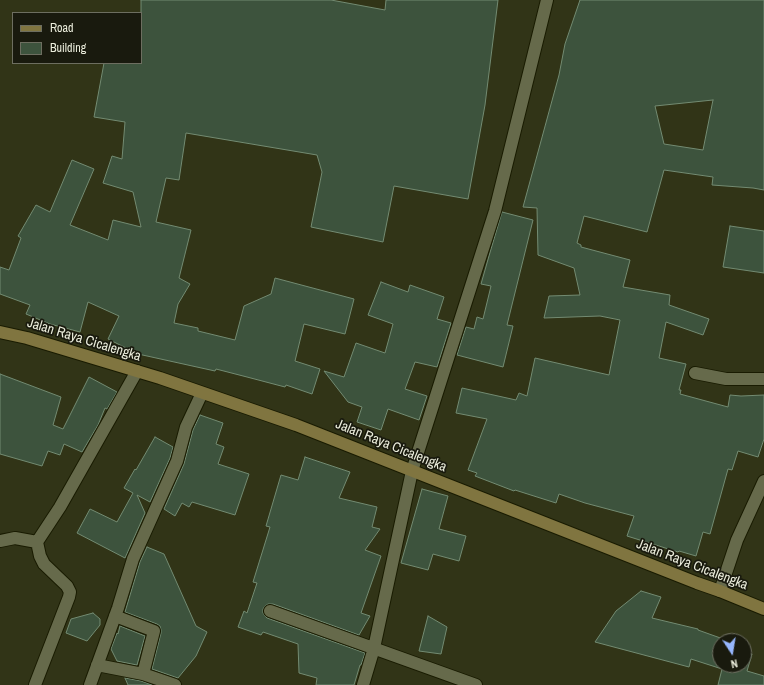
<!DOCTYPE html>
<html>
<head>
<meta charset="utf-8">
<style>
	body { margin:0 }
	#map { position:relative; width:764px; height:685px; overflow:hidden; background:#313417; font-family:"Archivo Narrow",sans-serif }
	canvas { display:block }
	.legend { position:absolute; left:12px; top:12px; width:130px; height:52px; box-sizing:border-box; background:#191a0e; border:1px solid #6d6e60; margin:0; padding:5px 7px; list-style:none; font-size:12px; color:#ebeddc }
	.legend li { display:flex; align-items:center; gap:8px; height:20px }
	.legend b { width:20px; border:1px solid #6d6e60 }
	.north { position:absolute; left:712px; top:633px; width:40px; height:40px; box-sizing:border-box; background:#191a0e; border:1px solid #6d6e60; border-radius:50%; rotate:168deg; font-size:11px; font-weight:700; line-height:16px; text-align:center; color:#ebeddc }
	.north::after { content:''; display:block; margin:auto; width:14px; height:18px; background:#96b6fd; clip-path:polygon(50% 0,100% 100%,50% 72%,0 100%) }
</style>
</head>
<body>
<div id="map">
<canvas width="764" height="685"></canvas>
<ul class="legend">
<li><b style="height:5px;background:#807540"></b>Road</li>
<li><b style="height:11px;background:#3d533d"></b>Building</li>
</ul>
<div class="north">N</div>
</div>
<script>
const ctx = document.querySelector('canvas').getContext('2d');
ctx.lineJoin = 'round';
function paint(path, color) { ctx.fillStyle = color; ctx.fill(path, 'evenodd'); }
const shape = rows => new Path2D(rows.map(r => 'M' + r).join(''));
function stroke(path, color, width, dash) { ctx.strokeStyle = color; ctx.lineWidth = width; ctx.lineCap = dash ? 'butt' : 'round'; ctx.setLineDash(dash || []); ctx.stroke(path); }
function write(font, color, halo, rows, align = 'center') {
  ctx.font = font + ' "Archivo Narrow",sans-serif'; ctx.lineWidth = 3.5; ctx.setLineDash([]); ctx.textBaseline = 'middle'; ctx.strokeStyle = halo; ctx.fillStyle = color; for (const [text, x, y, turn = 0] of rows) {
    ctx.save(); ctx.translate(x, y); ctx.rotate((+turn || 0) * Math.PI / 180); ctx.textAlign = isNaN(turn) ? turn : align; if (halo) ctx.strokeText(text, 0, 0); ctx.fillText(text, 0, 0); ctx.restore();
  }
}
const building = shape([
	[141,0,331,0,385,10,386,0,498,0,485,105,468,199,394,186,383,242,311,227,322,172,317,155,186,133,179,180,166,178,156,222,191,230,179,278,190,284,178,304,174,323,198,328,198,331,235,340,244,306,271,294,275,278,354,299,345,334,304,324,295,361,320,369,312,394,286,385,285,387,247,377,216,369,215,371,138,354,108,339,119,316,88,302,80,332,50,324,26,314,30,305,0,294,0,267,9,270,21,238,18,236,36,205,50,212,72,160,94,169,70,225,108,240,113,220,141,227,133,192,103,183,112,156,122,159,125,122,94,117,104,63,141,63,141,0],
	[580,0,764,0,764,190,753,188,712,185,713,177,664,170,647,232,584,216,577,243,581,245,581,247,630,260,623,287,670,295,669,305,709,319,703,335,666,322,659,358,686,364,679,390,681,390,680,394,728,407,730,395,741,396,764,395,764,439,758,457,738,451,732,470,728,469,710,534,703,532,696,556,679,551,678,552,627,536,634,516,585,503,559,494,556,503,515,490,514,491,475,476,477,473,468,470,487,419,456,413,462,388,516,400,519,393,527,396,535,358,609,375,620,320,600,316,544,318,549,296,580,295,574,268,538,255,537,208,523,207,559,75,565,44,580,0],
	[713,100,703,150,664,144,655,106,713,100],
	[502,212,533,220,507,325,513,326,503,367,457,355,466,327,474,329,477,317,483,319,491,286,481,284,489,256,502,212],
	[730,226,764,231,764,273,723,267,730,226],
	[381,282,408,292,410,285,444,297,437,319,451,323,437,367,415,362,405,389,427,396,419,420,388,409,381,430,357,422,362,407,348,402,324,371,344,377,356,343,385,353,393,324,368,315,381,282],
	[0,374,61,397,53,425,63,429,89,377,117,392,107,409,105,408,98,425,82,452,64,444,60,455,48,451,42,466,0,454,0,374],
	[200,415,223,423,216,444,224,447,218,464,249,474,235,515,192,502,189,507,182,503,175,516,164,509,184,464,193,430,200,415],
	[155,437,173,447,170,458,150,502,137,495,145,513,125,558,77,533,90,509,117,522,133,493,124,488,135,469,136,470,155,437],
	[305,457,350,472,339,498,377,507,372,527,380,529,365,550,381,556,361,613,370,616,359,635,273,604,268,604,265,606,263,609,263,613,265,616,267,618,365,653,361,665,360,665,354,685,316,685,317,678,299,673,298,644,263,632,261,635,238,627,244,611,247,613,257,583,253,582,270,527,266,526,281,475,298,480,305,457],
	[422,489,448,496,439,529,466,536,459,561,433,554,428,570,401,563,422,489],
	[147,547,164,554,196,626,207,632,196,656,178,678,152,669,161,633,161,630,160,626,157,624,125,612,140,562,147,547],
	[641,591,661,597,652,618,698,629,698,630,726,640,725,641,720,641,720,665,744,665,744,652,752,654,747,671,764,676,764,685,718,685,722,669,691,659,689,667,595,642,616,611,641,591],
	[93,613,100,619,100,625,87,641,66,633,71,619,93,613],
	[428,616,447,627,441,654,419,651,428,616],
	[120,626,145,636,137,665,117,661,111,649,117,633,118,634,120,626],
	[125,678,141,681,152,685,128,685,125,678]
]);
paint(building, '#3d533d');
stroke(building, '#738b72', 1);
const service = shape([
	[412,471,495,211,547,0]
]);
const minor = shape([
	[695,373,726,379,764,379],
	[0,541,15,538,37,542],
	[720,591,737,540,764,481],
	[270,611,476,685],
	[115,616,154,631,143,674,175,685],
	[97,665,143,674],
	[35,685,69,597,70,592,67,586,44,564,40,556,37,542,60,507,137,371],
	[90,685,118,608,133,559,177,461,186,427,202,393],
	[363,685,374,648,412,471]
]);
const secondary = shape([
	[0,332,27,338,160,378,296,425,697,583,720,591,764,609]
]);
stroke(service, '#191b01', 14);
stroke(minor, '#191b01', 14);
stroke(secondary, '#191b01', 14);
stroke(service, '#666a4b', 12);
stroke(minor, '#666a4b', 12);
stroke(secondary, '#807540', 12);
write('14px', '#ebeddc', '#191a0e', [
	["Jalan Raya Cicalengka",84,340,17],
	["Jalan Raya Cicalengka",391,446,22],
	["Jalan Raya Cicalengka",692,565,21]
]);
</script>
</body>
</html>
